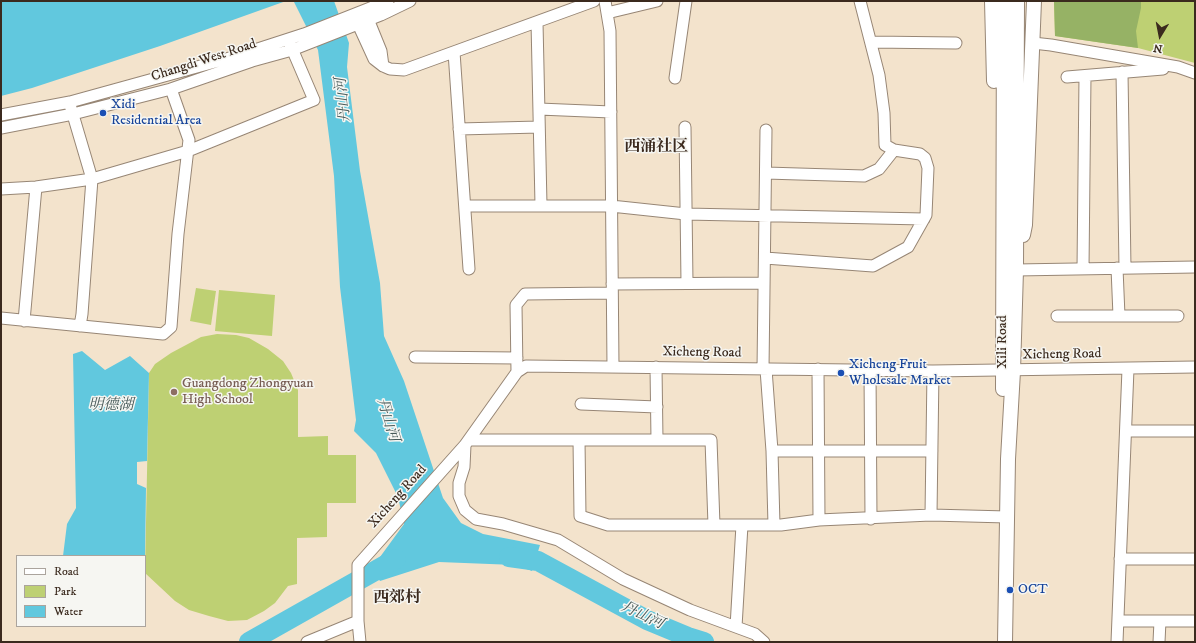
<!DOCTYPE html>
<html>
<head>
<meta charset="utf-8">
<style>
	body { margin:0 }
	#map { position:relative; width:1196px; height:643px; overflow:hidden; background:#f3e3cc; font-family:"IM FELL DW Pica",serif }
	canvas { display:block }
	.frame { position:absolute; inset:0; border:2px solid #3b2a1e; pointer-events:none }
	.legend { position:absolute; left:16px; top:555px; width:130px; height:72px; box-sizing:border-box; background:#f6f6f2; border:1px solid #aba49d; margin:0; padding:5px 7px; list-style:none; font-size:12px; color:#3b2a1e }
	.legend li { display:flex; align-items:center; gap:8px; height:20px }
	.legend b { width:20px; border:1px solid #aba49d }
	.north { position:absolute; left:1140px; top:16px; width:40px; height:40px; -webkit-text-stroke:3px #f6f6f2; paint-order:stroke; rotate:190deg; font-size:11px; font-weight:700; line-height:16px; text-align:center; color:#3b2a1e }
	.north::after { content:''; display:block; margin:auto; width:14px; height:18px; background:#3b2a1e; clip-path:polygon(50% 0,100% 100%,50% 72%,0 100%) }
</style>
</head>
<body>
<div id="map">
<canvas width="1196" height="643"></canvas>
<div class="frame"></div>
<ul class="legend">
<li><b style="height:5px;background:#fff"></b>Road</li>
<li><b style="height:11px;background:#bed073"></b>Park</li>
<li><b style="height:11px;background:#61c8de"></b>Water</li>
</ul>
<div class="north">N</div>
</div>
<script>
const ctx = document.querySelector('canvas').getContext('2d');
ctx.lineJoin = 'round';
function paint(path, color) { ctx.fillStyle = color; ctx.fill(path, 'evenodd'); }
const shape = rows => new Path2D(rows.map(r => 'M' + r).join(''));
function stroke(path, color, width, dash) { ctx.strokeStyle = color; ctx.lineWidth = width; ctx.lineCap = dash ? 'butt' : 'round'; ctx.setLineDash(dash || []); ctx.stroke(path); }
function write(font, color, halo, rows, align = 'center') {
  ctx.font = font + ' "IM FELL DW Pica","Noto Serif SC",serif'; ctx.lineWidth = 3; ctx.setLineDash([]); ctx.textBaseline = 'middle'; ctx.strokeStyle = halo; ctx.fillStyle = color; for (const [text, x, y, turn = 0] of rows) {
    ctx.save(); ctx.translate(x, y); ctx.rotate((+turn || 0) * Math.PI / 180); ctx.textAlign = isNaN(turn) ? turn : align; if (halo) ctx.strokeText(text, 0, 0); ctx.fillText(text, 0, 0); ctx.restore();
  }
}
paint(shape([
	[1054,1,1195,1,1195,63,1138,48,1055,36],
	[196,288,216,291,211,325,190,321],
	[219,290,275,295,272,336,215,331],
	[217,334,236,335,249,338,268,349,283,361,291,373,298,390,298,437,328,436,328,455,356,455,356,503,327,503,327,537,297,538,297,584,288,586,275,603,264,611,247,620,228,621,209,616,189,610,175,601,145,573,149,373,155,364,171,353,201,337]
]), '#bed073');
paint(shape([
	[1054,1,1141,1,1141,8,1136,31,1138,48,1055,36]
]), '#96b265');
paint(shape([
	[1,1,286,1,160,46,32,88,1,96],
	[289,1,334,1,349,43,347,67,360,171,380,283,384,336,404,381,443,498,461,523,483,534,540,545,532,571,515,565,439,562,380,581,369,565,380,557,404,524,398,497,376,453,354,431,356,420,340,287,334,176,318,50,294,2],
	[82,351,105,370,130,356,149,373,147,461,137,462,137,484,146,488,145,556,63,556,67,524,76,508,73,354]
]), '#61c8de');
stroke(shape([
	[509,557,538,561,647,620,688,637,704,642],
	[249,642,396,559]
]), '#61c8de', 20);
const minor = shape([
	[605,1,610,31,613,367],
	[607,13,657,1],
	[368,19,381,51,383,66],
	[537,22,541,205],
	[358,24,374,59,383,66,390,69,404,70,594,1],
	[871,42,956,43],
	[1033,43,1051,45,1178,67,1195,73],
	[454,52,469,269],
	[1122,72,1125,268],
	[1067,77,1163,69],
	[675,78,686,1],
	[71,108,92,179,82,314,80,326],
	[539,109,611,112],
	[1,115,70,102,233,57,304,34,388,1],
	[685,127,687,283],
	[1,128,73,114,171,89,252,61,292,50,381,15,410,1],
	[459,129,539,127],
	[766,173,864,176,879,169,894,150],
	[1,189,36,187,92,179,188,151,314,100,290,44],
	[465,206,611,206,686,214,924,219],
	[765,258,873,266,908,247,926,215,928,168,925,158,920,154,894,150,885,145,884,113,879,75,860,1],
	[1117,268,1119,316],
	[1083,269,1085,76],
	[1016,270,1195,267],
	[612,284,764,283],
	[1057,316,1178,316],
	[1,318,163,334,171,327,178,234,189,140,171,89],
	[24,321,36,187],
	[415,357,517,358],
	[656,367,657,440],
	[763,369,766,130],
	[766,369,772,451,774,525],
	[818,369,819,520],
	[870,370,871,519],
	[933,371,931,515,1007,517],
	[517,372,516,305,525,294,612,293],
	[581,404,657,407],
	[1126,431,1195,431],
	[469,440,711,440,714,525],
	[579,440,580,516,608,525,781,525,819,520,931,515],
	[465,445,464,467,459,483,459,496,465,510,476,519,503,524,558,540,623,579,690,610,755,634,764,642],
	[772,451,932,451],
	[1120,559,1195,559],
	[1118,621,1195,621],
	[736,627,742,525],
	[307,642,358,621],
	[360,642,358,621,358,565,465,445,517,372,526,366,933,371,1195,367],
	[1117,642,1128,369],
	[1159,642,1160,621]
]);
const major = shape([
	[992,1,994,81],
	[1023,235,1025,225,1034,1],
	[1003,389,1004,1],
	[1005,642,1008,459,1013,371,1016,270,1017,1]
]);
stroke(minor, '#978675', 13);
stroke(major, '#978675', 16);
stroke(minor, '#fff', 11);
stroke(major, '#fff', 14);
for (const [x, y, r, color] of [
	[103,113,4,"#1a4fb4"],
	[841,373,4,"#1a4fb4"],
	[174,392,4,"#8d6e63"],
	[1010,590,4,"#1a4fb4"]
]) { const dot = new Path2D(); dot.arc(x, y, r, 0, 2 * Math.PI); ctx.fillStyle = color; ctx.fill(dot); stroke(dot, '#f6f6f2', 1.5); }
write('14px', '#3b2a1e', '#f6f6f2', [
	["Changdi West Road",204,61,-18],
	["Xili Road",1003,342,-90],
	["Xicheng Road",702,353,1],
	["Xicheng Road",1062,355,-1],
	["Xicheng Road",398,497,-48]
]);
write('14px', '#164399', '#f6f6f2', [
	["Xidi",111,105],
	["Residential Area",111,121],
	["Xicheng Fruit",849,365],
	["Wholesale Market",849,381],
	["OCT",1018,590]
], 'left');
write('14px', '#785e54', '#f6f6f2', [
	["Guangdong Zhongyuan",182,384],
	["High School",182,400]
], 'left');
write('italic 15px', '#465958', '#f6f6f2', [
	["丹山河",344,100,-96],
	["明德湖",111,406],
	["丹山河",387,420,73],
	["丹山河",642,616,25]
]);
write('bold 16px', '#3b2a1e', '#f6f6f2', [
	["西涌社区",656,148],
	["西郊村",397,599]
]);
</script>
</body>
</html>
